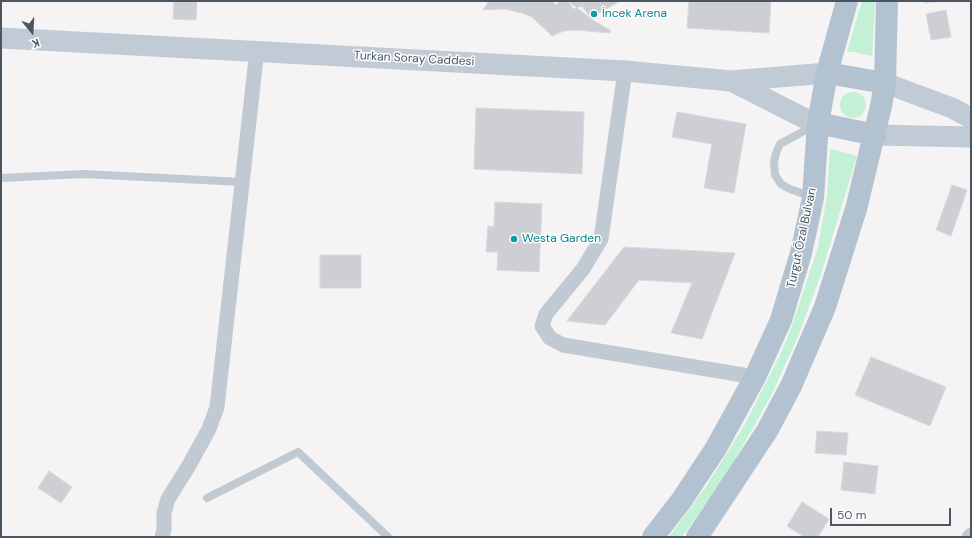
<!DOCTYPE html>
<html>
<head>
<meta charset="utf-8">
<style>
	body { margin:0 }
	#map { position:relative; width:972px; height:538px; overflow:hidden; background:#f5f3f3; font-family:"DM Sans",sans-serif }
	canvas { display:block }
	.frame { position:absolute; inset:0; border:2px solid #4a5661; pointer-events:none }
	.north { position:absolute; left:12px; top:12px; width:40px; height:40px; -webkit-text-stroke:3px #fff; paint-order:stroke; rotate:162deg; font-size:11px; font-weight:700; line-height:16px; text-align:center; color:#4a5661 }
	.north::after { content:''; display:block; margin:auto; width:14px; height:18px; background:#4a5661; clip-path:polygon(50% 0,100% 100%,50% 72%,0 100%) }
	.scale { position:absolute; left:830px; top:508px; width:121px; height:18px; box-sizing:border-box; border:2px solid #4a5661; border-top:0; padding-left:5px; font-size:12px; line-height:14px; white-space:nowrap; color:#4a5661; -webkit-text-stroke:3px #fff; paint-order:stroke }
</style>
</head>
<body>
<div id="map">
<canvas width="972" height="538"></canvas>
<div class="frame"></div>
<div class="north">K</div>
<div class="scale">50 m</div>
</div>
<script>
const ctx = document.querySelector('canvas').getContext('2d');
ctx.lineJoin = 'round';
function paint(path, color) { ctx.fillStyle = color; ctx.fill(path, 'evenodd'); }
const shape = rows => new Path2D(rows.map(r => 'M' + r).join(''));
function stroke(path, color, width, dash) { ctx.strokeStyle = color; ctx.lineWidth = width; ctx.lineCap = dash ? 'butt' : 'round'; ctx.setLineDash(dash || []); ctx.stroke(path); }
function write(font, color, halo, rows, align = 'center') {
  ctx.font = font + ' "DM Sans",sans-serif'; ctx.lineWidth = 3; ctx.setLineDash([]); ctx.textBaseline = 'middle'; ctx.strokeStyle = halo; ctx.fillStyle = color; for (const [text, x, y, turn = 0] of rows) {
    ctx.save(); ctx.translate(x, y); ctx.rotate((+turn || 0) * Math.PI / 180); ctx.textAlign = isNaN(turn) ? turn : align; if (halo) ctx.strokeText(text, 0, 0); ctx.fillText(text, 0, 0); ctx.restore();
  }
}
paint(shape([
	[862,1,875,1,872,56,854,52,847,52],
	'840 105a13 13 0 1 1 26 0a13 13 0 1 1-26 0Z',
	[830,149,857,156,821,274,799,334,771,396,723,480,682,537,669,537,705,488,745,424,779,357,791,329,818,247,827,196]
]), '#c3f1d5');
const building = shape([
	[174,1,197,1,196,20,173,19,174,1],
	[489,1,568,1,594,21,610,30,610,33,576,30,564,31,552,36,532,17,522,13,505,9,483,10,489,1],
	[552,1,561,1,556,5,552,1],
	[568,1,620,1,591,18,582,6,573,9,568,1],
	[689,1,771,1,769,33,687,28,689,1],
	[925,1,943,1,925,3,925,1],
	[946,10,951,37,931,40,926,14,946,10],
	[476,108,584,112,582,174,474,169,476,108],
	[677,112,746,124,734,193,704,188,712,144,672,137,677,112],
	[952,185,967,190,951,236,936,230,952,185],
	[495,202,542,204,539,272,497,270,498,252,486,252,488,226,494,227,495,202],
	[624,247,735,253,702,339,671,333,692,283,639,280,605,325,567,321,624,247],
	[320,255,361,255,361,288,320,288,320,255],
	[871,357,946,387,930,426,855,395,871,357],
	[817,431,848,433,846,455,815,453,817,431],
	[844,462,878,466,875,494,841,490,844,462],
	[49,471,72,487,61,503,38,488,49,471],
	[802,502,829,519,818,537,804,537,787,526,802,502]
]);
paint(building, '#cdcfd5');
stroke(building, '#d7d9de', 1);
stroke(shape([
	[1,178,84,174,242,182],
	[812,197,790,189,781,184,775,175,774,162,776,153,780,144,815,125],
	[207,498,298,452,388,537]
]), '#c1cad2', 8);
stroke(shape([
	[625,71,601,239,583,269,546,314,542,326,550,338,563,345,755,377],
	[162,537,164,529,164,513,168,499,188,467,209,429,217,407,257,50],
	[969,537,971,535]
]), '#c1cad2', 15);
stroke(shape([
	[1,38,625,71,731,81,802,117,818,123],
	[731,81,827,73],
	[885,83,952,108,971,118],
	[875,135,971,137]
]), '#c1cbd6', 21);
stroke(shape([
	[827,73,885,83],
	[818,123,875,135],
	[653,537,681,501,716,448,755,377,781,320,801,253,813,198,818,123,827,73,847,1],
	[697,537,767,431,791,386,825,307,856,209,881,106,885,83,887,1]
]), '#b3c2d1', 22);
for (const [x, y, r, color] of [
	[594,14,4,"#0f9aa8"],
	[514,239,4,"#0f9aa8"]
]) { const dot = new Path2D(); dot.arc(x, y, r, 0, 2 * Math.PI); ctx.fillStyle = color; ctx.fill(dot); stroke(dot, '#fff', 1.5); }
write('12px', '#0d838f', '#fff', [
	["İncek Arena",602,14],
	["Westa Garden",522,239]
], 'left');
write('12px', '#4a5661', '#fff', [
	["Turkan Soray Caddesi",414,59,3],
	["Turgut Özal Bulvarı",802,238,-78]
]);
</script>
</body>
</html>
